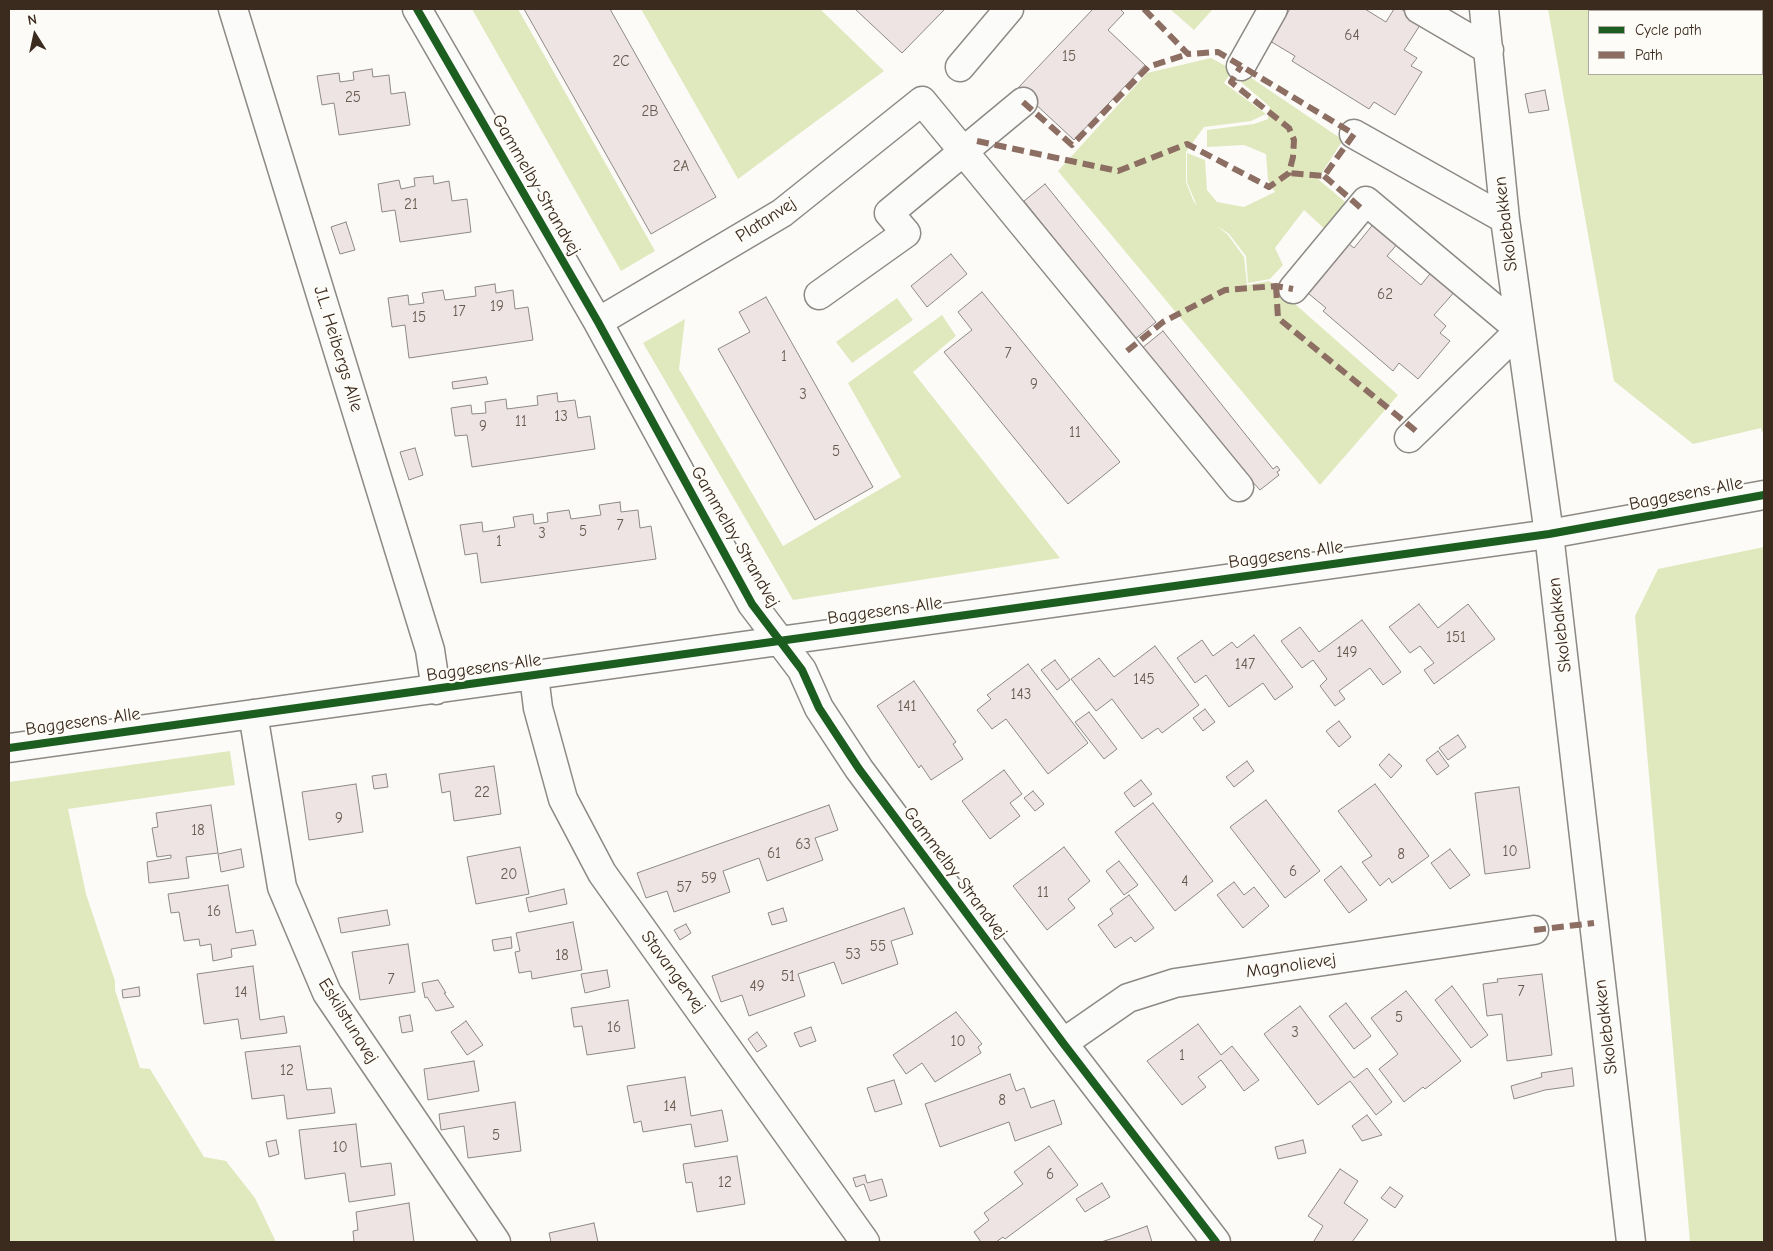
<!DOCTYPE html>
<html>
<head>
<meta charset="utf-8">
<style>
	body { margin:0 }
	#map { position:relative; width:1773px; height:1251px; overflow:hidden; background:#fcfbf8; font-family:"Comic Neue",sans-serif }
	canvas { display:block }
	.frame { position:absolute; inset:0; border:10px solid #3b2a1e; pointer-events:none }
	.legend { position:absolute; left:1588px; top:10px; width:175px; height:65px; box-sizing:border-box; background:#fdfcf7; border:1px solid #afa8a0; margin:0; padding:6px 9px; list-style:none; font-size:15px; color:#3b2a1e }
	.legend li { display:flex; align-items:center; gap:10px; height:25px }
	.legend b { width:25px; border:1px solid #afa8a0 }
	.north { position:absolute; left:10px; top:10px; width:50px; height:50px; -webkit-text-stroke:4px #fdfcf7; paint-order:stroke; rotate:350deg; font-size:14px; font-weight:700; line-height:20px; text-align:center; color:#3b2a1e }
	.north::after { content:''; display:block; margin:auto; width:18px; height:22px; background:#3b2a1e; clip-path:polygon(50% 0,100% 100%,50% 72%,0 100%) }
</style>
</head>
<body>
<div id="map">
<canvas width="1773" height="1251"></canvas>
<div class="frame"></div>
<ul class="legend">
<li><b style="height:6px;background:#1b5e20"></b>Cycle path</li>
<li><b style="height:6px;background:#8d6e63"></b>Path</li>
</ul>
<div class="north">N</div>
</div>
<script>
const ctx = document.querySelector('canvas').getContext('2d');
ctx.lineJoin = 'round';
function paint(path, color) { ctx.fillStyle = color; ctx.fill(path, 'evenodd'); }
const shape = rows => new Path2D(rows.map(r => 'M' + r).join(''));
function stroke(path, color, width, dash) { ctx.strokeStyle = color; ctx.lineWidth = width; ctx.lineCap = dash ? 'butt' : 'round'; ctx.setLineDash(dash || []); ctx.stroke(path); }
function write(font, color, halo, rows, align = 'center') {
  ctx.font = font + ' "Comic Neue",sans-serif'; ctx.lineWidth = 4.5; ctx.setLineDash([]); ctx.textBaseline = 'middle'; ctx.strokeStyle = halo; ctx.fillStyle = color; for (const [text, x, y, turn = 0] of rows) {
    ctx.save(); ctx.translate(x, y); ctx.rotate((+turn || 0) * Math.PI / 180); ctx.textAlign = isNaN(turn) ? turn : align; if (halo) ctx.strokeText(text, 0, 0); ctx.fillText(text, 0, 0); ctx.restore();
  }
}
paint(shape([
	[472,9,518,9,655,251,621,271],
	[641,9,820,9,884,71,738,179],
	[1170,9,1213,9,1194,30],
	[1548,9,1764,9,1764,431,1762,432,1761,428,1693,444,1614,381],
	[1762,11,1762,74,1589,74,1589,11],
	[1211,58,1233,70,1224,83,1266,114,1251,121,1204,127,1186,152,1186,182,1193,200,1197,206,1187,182,1187,153,1205,160,1207,190,1217,202,1244,207,1275,192,1268,180,1266,154,1244,145,1207,147,1207,130,1254,124,1268,119,1270,107,1241,82,1244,73,1343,140,1318,179,1350,206,1327,231,1304,210,1275,248,1283,265,1270,279,1248,283,1246,256,1229,234,1217,226,1228,235,1244,257,1247,285,1269,281,1398,395,1320,485,1058,171,1147,73],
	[897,298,913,320,852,363,836,342],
	[942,315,956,336,913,372,1060,558,793,600,643,343,685,319,679,369,783,546,901,477,848,383],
	[1764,547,1764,1242,1690,1242,1635,616,1658,569],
	[230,751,235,785,68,809,86,894,115,981,115,990,140,1068,150,1069,204,1157,226,1161,255,1198,276,1242,9,1242,9,782]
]), '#e0e9be');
const building = shape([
	[524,9,610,9,716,197,651,234,524,9],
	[855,9,945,9,902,53,855,9],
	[1093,9,1120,9,1124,13,1108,30,1145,65,1074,140,1018,88,1093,9],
	[1290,9,1365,9,1386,22,1394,9,1401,9,1422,22,1404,50,1417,58,1411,66,1422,72,1395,115,1374,102,1369,109,1292,61,1295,56,1270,41,1290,9],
	[372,69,373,77,389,75,391,94,405,92,410,125,339,135,334,103,322,105,317,76,339,73,340,82,354,80,353,72,372,69],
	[1545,90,1549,110,1529,113,1525,94,1545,90],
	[433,176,434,184,449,181,452,201,467,199,471,232,400,242,395,210,382,212,378,184,399,180,401,189,415,186,414,178,433,176],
	[1045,184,1156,322,1135,339,1024,201,1045,184],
	[346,222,355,250,340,254,331,227,346,222],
	[1375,222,1399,242,1387,256,1421,285,1433,270,1457,289,1434,315,1446,326,1440,333,1450,341,1418,379,1399,363,1393,371,1323,311,1326,308,1303,289,1344,240,1354,248,1375,222],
	[951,254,967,274,927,307,911,286,951,254],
	[495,284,496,293,513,290,515,309,528,307,533,340,409,358,405,325,392,327,388,298,408,295,409,305,424,303,422,293,443,290,445,300,476,296,475,287,495,284],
	[982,292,1120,462,1068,504,944,352,972,330,958,312,982,292],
	[766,297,873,487,815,520,718,349,750,332,739,312,766,297],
	[1163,331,1273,469,1277,466,1280,470,1277,472,1279,475,1260,490,1250,479,1249,480,1142,348,1163,331],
	[486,377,488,384,453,389,452,382,486,377],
	[557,393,558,402,575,400,578,418,590,416,595,449,472,467,467,435,455,436,451,408,471,405,472,414,486,413,485,402,506,399,507,409,538,405,537,396,557,393],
	[415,448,423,475,409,480,400,452,415,448],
	[620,502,621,512,638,510,640,528,651,526,656,559,481,583,477,553,465,555,460,525,482,522,483,532,515,527,513,517,533,514,534,524,548,522,547,513,569,510,571,519,601,515,599,505,620,502],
	[1419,604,1438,628,1468,604,1495,639,1434,684,1424,670,1434,663,1420,646,1410,653,1389,627,1419,604],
	[1362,620,1401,672,1383,685,1370,668,1339,691,1345,699,1335,706,1320,686,1327,679,1313,660,1302,668,1281,641,1300,627,1319,652,1362,620],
	[1254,635,1293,687,1275,700,1263,683,1229,707,1206,675,1195,683,1177,658,1202,640,1213,656,1232,642,1237,648,1254,635],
	[1155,646,1199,705,1162,733,1158,728,1142,739,1112,699,1096,711,1071,679,1099,658,1114,677,1155,646],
	[1055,660,1070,680,1057,690,1041,670,1055,660],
	[1028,664,1088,743,1048,774,1006,719,992,729,977,710,991,699,987,695,1028,664],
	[914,681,956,742,953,744,963,759,931,780,921,765,919,768,877,706,914,681],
	[1205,709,1215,722,1203,731,1193,718,1205,709],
	[1089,712,1117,749,1104,759,1075,722,1089,712],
	[1339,721,1351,737,1339,747,1326,731,1339,721],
	[1458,735,1466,747,1448,760,1439,748,1458,735],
	[1438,751,1449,766,1437,775,1426,760,1438,751],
	[1389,754,1402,766,1391,778,1379,765,1389,754],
	[1247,761,1254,771,1234,787,1226,777,1247,761],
	[494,766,501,814,454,821,450,791,442,793,439,774,494,766],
	[1004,770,1022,794,1010,803,1020,816,990,839,962,801,1004,770],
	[386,774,388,787,374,789,372,776,386,774],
	[1141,780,1152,794,1134,807,1124,793,1141,780],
	[356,784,363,832,309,840,302,792,356,784],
	[1375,784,1429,856,1392,883,1389,878,1380,886,1362,862,1372,856,1338,811,1375,784],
	[1519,787,1530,868,1485,874,1475,793,1519,787],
	[1033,791,1044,804,1035,811,1024,798,1033,791],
	[1266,800,1320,871,1285,898,1230,827,1266,800],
	[1153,803,1213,881,1175,911,1115,832,1153,803],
	[211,805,218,853,186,857,189,878,149,883,147,862,171,858,171,855,157,857,152,828,158,827,156,813,211,805],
	[829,805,838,830,815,838,823,860,767,881,759,858,723,871,730,892,674,912,667,891,646,898,637,873,829,805],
	[520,847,529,894,476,904,467,857,520,847],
	[1064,847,1090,881,1068,899,1075,908,1047,930,1013,886,1064,847],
	[241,849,244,867,221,872,218,854,241,849],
	[1450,849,1470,875,1450,889,1431,863,1450,849],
	[1119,861,1138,885,1124,895,1106,871,1119,861],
	[1341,866,1367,900,1349,913,1324,880,1341,866],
	[1234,882,1244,895,1254,887,1269,906,1243,928,1217,895,1234,882],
	[228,885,236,933,253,930,256,945,231,949,232,957,213,961,211,944,200,946,199,939,184,941,179,912,171,913,168,894,228,885],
	[564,889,567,904,529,912,526,898,564,889],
	[1129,895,1154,928,1135,942,1131,937,1115,948,1098,925,1113,914,1110,909,1129,895],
	[783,908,787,921,772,925,768,913,783,908],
	[904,908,913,934,891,941,898,964,842,984,834,962,798,974,805,996,749,1016,742,995,721,1002,712,976,904,908],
	[387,910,390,925,341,933,338,918,387,910],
	[573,922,582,970,532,979,531,971,519,973,515,952,520,951,516,933,573,922],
	[686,924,691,933,680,940,674,930,686,924],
	[511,937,512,948,494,951,492,940,511,937],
	[408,944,415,992,360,1000,352,952,408,944],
	[253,966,260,1020,284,1016,287,1033,241,1039,238,1019,204,1024,197,974,253,966],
	[607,970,610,987,585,993,581,974,607,970],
	[1542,974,1552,1055,1507,1061,1502,1014,1487,1016,1483,984,1498,982,1497,979,1542,974],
	[438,980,446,993,444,993,454,1007,436,1011,427,997,425,998,422,983,438,980],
	[1452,986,1488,1035,1471,1048,1435,1000,1452,986],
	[139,987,140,996,123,998,122,990,139,987],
	[1406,991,1461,1061,1425,1089,1423,1087,1404,1102,1379,1069,1398,1054,1371,1018,1406,991],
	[628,1000,635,1048,587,1055,582,1026,574,1027,571,1008,628,1000],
	[1346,1003,1371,1036,1354,1049,1329,1016,1346,1003],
	[1300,1006,1354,1078,1367,1068,1392,1102,1376,1115,1350,1081,1318,1105,1264,1034,1300,1006],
	[956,1012,982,1044,978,1047,981,1053,935,1082,922,1063,906,1074,893,1055,956,1012],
	[410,1015,413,1031,402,1033,399,1017,410,1015],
	[466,1021,483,1045,467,1055,451,1032,466,1021],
	[1198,1024,1221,1055,1232,1046,1259,1080,1244,1091,1221,1060,1198,1077,1206,1087,1182,1105,1147,1061,1198,1024],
	[811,1027,816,1041,800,1047,794,1033,811,1027],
	[757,1032,767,1046,757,1052,748,1039,757,1032],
	[300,1046,307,1090,331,1088,335,1113,287,1119,284,1095,252,1099,245,1052,300,1046],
	[474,1061,479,1091,428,1100,424,1069,474,1061],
	[1572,1068,1574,1086,1545,1090,1514,1099,1511,1086,1542,1077,1541,1073,1572,1068],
	[1010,1074,1016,1091,1024,1088,1031,1108,1054,1100,1062,1124,1015,1141,1009,1122,940,1147,925,1104,1010,1074],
	[685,1077,691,1116,722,1110,728,1141,695,1147,691,1124,643,1132,641,1121,634,1123,627,1086,685,1077],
	[894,1080,902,1104,875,1112,867,1088,894,1080],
	[515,1102,521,1151,468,1158,464,1126,441,1130,439,1114,515,1102],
	[1367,1115,1382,1135,1362,1141,1352,1126,1367,1115],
	[356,1124,361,1167,391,1163,395,1195,349,1202,345,1173,305,1179,299,1130,356,1124],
	[276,1140,279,1154,269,1157,266,1142,276,1140],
	[1303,1140,1306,1153,1278,1159,1275,1147,1303,1140],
	[1049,1146,1078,1185,1005,1239,1003,1237,996,1242,981,1242,974,1232,989,1220,984,1213,1023,1184,1014,1172,1049,1146],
	[737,1156,745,1204,697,1212,692,1182,686,1183,683,1164,737,1156],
	[1340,1169,1358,1181,1344,1203,1368,1220,1352,1242,1316,1242,1314,1241,1323,1226,1308,1216,1340,1169],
	[865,1175,867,1183,882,1179,887,1196,870,1201,864,1184,856,1187,853,1178,865,1175],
	[1102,1183,1110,1197,1085,1212,1076,1199,1102,1183],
	[1390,1187,1403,1196,1395,1208,1381,1198,1390,1187],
	[409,1203,414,1242,354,1242,353,1231,358,1230,356,1212,409,1203],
	[594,1223,598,1242,551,1242,549,1233,594,1223],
	[1147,1226,1152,1242,1101,1242,1120,1236,1147,1226]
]);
paint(building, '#eee4e3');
stroke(building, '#8d8985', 1);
const minor = shape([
	[233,9,430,650,436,690],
	[417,9,598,322,752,604,802,670,819,708,859,769,1063,1043,1216,1242],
	[1419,9,1489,50],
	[1484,9,1505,219,1549,534,1631,1242],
	[1241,66,1273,9],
	[960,67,1009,9],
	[1354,134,1505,219],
	[1293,289,1366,201,1520,330,1409,438],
	[819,295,906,233,889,213,1023,102],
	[598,322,782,213,922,101,1239,487],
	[534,676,538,708,563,799,602,873,865,1242],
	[253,714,282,887,327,993,496,1242],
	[9,748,1549,534,1764,495],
	[1063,1043,1128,998,1175,983,1534,930]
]);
stroke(minor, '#8d8985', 31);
stroke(minor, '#fbfbf9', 28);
stroke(shape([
	[1144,9,1188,54,1218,52,1354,134,1324,176,1289,173],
	[1023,102,1072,145,1148,67,1188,54],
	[977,141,1118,171,1187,144,1269,187,1289,173,1293,157,1294,140,1289,128,1231,82,1241,66],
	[1324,176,1361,208],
	[1276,286,1278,318,1416,431],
	[1127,351,1163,322,1225,290,1276,286,1293,289],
	[1534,930,1594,923]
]), '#8d6e63', 6, [12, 6]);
stroke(shape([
	[417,9,598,322,752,604,802,670,819,708,859,769,1063,1043,1216,1242],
	[9,748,1549,534,1764,495]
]), '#1b5e20', 8);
write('15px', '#695a50', null, [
	["64",1352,36],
	["15",1069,57],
	["2C",621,62],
	["25",353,98],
	["2B",650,112],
	["2A",681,167],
	["21",411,205],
	["62",1385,295],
	["19",497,307],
	["17",459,312],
	["15",419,318],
	["7",1008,354],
	["1",784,357],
	["9",1034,385],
	["3",803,395],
	["13",561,417],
	["11",521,422],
	["9",483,427],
	["11",1075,433],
	["5",836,452],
	["7",620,526],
	["5",583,532],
	["3",542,534],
	["1",499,542],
	["151",1456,638],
	["149",1347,653],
	["147",1245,665],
	["145",1144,680],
	["143",1021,695],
	["141",907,707],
	["22",482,793],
	["9",339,819],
	["18",198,831],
	["63",803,845],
	["10",1510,852],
	["61",774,854],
	["8",1401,855],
	["6",1293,872],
	["20",509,875],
	["59",709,879],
	["4",1185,882],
	["57",684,888],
	["11",1043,893],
	["16",214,912],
	["55",878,947],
	["53",853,955],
	["18",562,956],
	["51",788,977],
	["7",391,980],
	["49",757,987],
	["7",1521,992],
	["14",241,993],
	["5",1399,1018],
	["16",614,1028],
	["3",1295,1033],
	["10",958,1042],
	["1",1182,1056],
	["12",287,1071],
	["8",1002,1101],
	["14",670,1107],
	["5",496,1136],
	["10",340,1148],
	["6",1050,1175],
	["12",725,1183]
]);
write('18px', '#3b2a1e', '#fdfcf7', [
	["Gammelby Strandvej",536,185,60],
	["Platanvej",766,220,-33],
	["Skolebakken",1506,224,-97],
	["J.L. Heibergs Alle",338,349,73],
	["Baggesens Alle",1686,494,-11],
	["Gammelby Strandvej",735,537,60],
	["Baggesens Alle",1286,555,-8],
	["Baggesens Alle",885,611,-8],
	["Skolebakken",1560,625,-97],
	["Baggesens Alle",484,668,-8],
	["Baggesens Alle",83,722,-8],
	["Gammelby Strandvej",955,873,53],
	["Magnolievej",1291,966,-8],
	["Stavangervej",673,972,54],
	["Eskilstunavej",348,1021,58],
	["Skolebakken",1606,1027,-97]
]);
</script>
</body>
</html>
